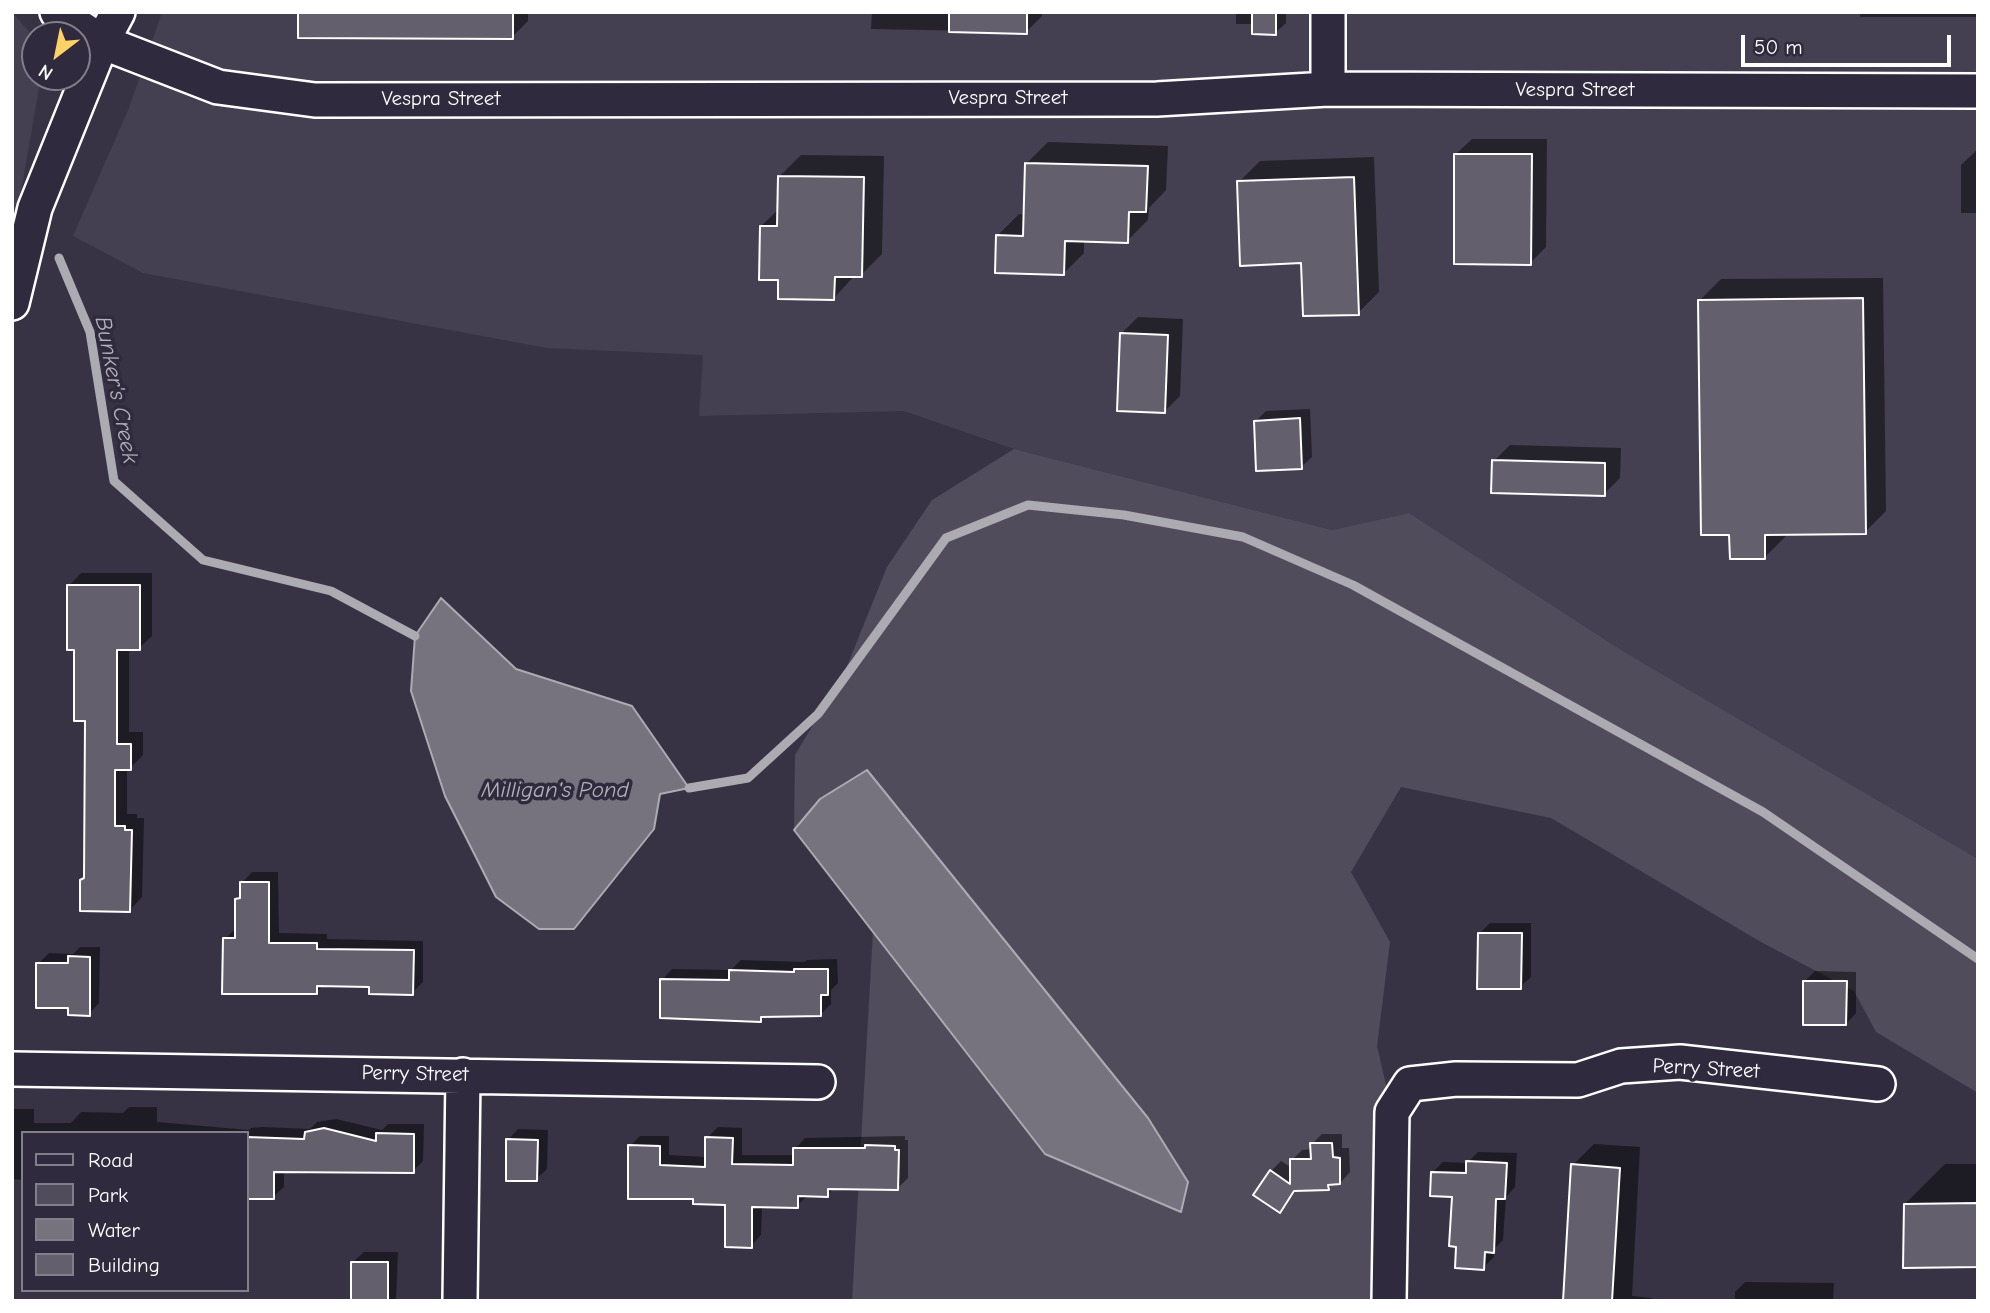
<!DOCTYPE html>
<html>
<head>
<meta charset="utf-8">
<style>
	body { margin:0 }
	#map { position:relative; width:1990px; height:1313px; overflow:hidden; background:#373345; font-family:"Comic Neue",sans-serif }
	canvas { display:block }
	.frame { position:absolute; inset:0; border:14px solid #fff; pointer-events:none }
	.legend { position:absolute; left:21px; top:1131px; width:228px; height:161px; box-sizing:border-box; background:#2f2a3d; border:2px solid #827f8b; margin:0; padding:9px 12px; list-style:none; font-size:21px; color:#fff }
	.legend li { display:flex; align-items:center; gap:14px; height:35px }
	.legend b { width:35px; border:2px solid #827f8b }
	.north { position:absolute; left:21px; top:21px; width:70px; height:70px; box-sizing:border-box; background:#2f2a3d; border:2px solid #827f8b; border-radius:50%; rotate:212deg; font-size:19px; font-weight:700; line-height:28px; text-align:center; color:#fff }
	.north::after { content:''; display:block; margin:auto; width:24px; height:32px; background:#ffd166; clip-path:polygon(50% 0,100% 100%,50% 72%,0 100%) }
	.scale { position:absolute; left:1741px; top:35px; width:210px; height:32px; box-sizing:border-box; border:4px solid #fff; border-top:0; padding-left:9px; font-size:21px; line-height:24px; white-space:nowrap; color:#fff; -webkit-text-stroke:5px #2f2a3d; paint-order:stroke }
</style>
</head>
<body>
<div id="map">
<canvas width="1990" height="1313"></canvas>
<div class="frame"></div>
<ul class="legend">
<li><b style="height:9px;background:#2f2a3d"></b>Road</li>
<li><b style="height:19px;background:#514c5c"></b>Park</li>
<li><b style="height:19px;background:#76737f"></b>Water</li>
<li><b style="height:19px;background:#635f6d"></b>Building</li>
</ul>
<div class="north">N</div>
<div class="scale">50 m</div>
</div>
<script>
const ctx = document.querySelector('canvas').getContext('2d');
ctx.lineJoin = 'round';
function paint(path, color) { ctx.fillStyle = color; ctx.fill(path, 'evenodd'); }
const shape = rows => new Path2D(rows.map(r => 'M' + r).join(''));
function stroke(path, color, width, dash) { ctx.strokeStyle = color; ctx.lineWidth = width; ctx.lineCap = dash ? 'butt' : 'round'; ctx.setLineDash(dash || []); ctx.stroke(path); }
function write(font, color, halo, rows, align = 'center') {
  ctx.font = font + ' "Comic Neue",sans-serif'; ctx.lineWidth = 7; ctx.setLineDash([]); ctx.textBaseline = 'middle'; ctx.strokeStyle = halo; ctx.fillStyle = color; for (const [text, x, y, turn = 0] of rows) {
    ctx.save(); ctx.translate(x, y); ctx.rotate((+turn || 0) * Math.PI / 180); ctx.textAlign = isNaN(turn) ? turn : align; if (halo) ctx.strokeText(text, 0, 0); ctx.fillText(text, 0, 0); ctx.restore();
  }
}
paint(shape([
	[12,12,35,39,35,77,41,77,12,243],
	[162,12,1978,12,1978,859,1626,653,1409,513,1332,530,1014,449,904,411,699,416,703,355,547,348,143,273,73,236,129,108]
]), '#444051');
paint(shape([
	[1014,449,1332,530,1409,513,1626,653,1978,859,1978,1093,1876,1032,1854,991,1761,942,1551,818,1401,787,1351,872,1390,942,1377,1046,1395,1124,1374,1208,1370,1301,852,1301,873,931,1045,1154,1181,1211,1188,1182,794,830,795,755,845,671,887,567,932,500]
]), '#514c5c');
const water = shape([
	[441,598,516,669,632,706,689,788,660,794,654,829,574,929,539,929,496,897,445,796,411,691,415,636,441,598],
	[867,770,1148,1118,1188,1182,1181,1212,1045,1154,794,830,820,799,867,770]
]);
paint(water, '#76737f');
stroke(water, '#adabb2', 2);
paint(shape([
	[299,12,528,12,528,21,512,37],
	[872,12,1042,12,1042,16,1026,32,871,29],
	[1236,12,1286,12,1286,23,1275,33,1254,24,1236,24],
	[1641,12,1733,12,1732,13],
	[1860,12,1978,12,1978,17,1860,17],
	[1472,139,1547,139,1546,247,1530,263,1456,154],
	[1048,142,1168,146,1166,190,1149,208,1148,220,1127,241,1084,240,1084,253,1063,274,998,235,1019,214,1025,215,1027,163],
	[1978,149,1978,213,1961,213,1961,165],
	[801,155,884,156,882,254,861,275,855,275,834,298,780,279,761,226,779,209,780,176],
	[1374,157,1379,292,1358,313,1303,262,1239,182,1260,161],
	[1883,278,1886,511,1865,532,1786,533,1786,536,1765,557,1731,534,1700,300,1721,279],
	[1138,317,1183,319,1180,396,1164,412,1122,333],
	[1310,409,1312,457,1301,467,1256,421,1266,411],
	[1510,445,1621,448,1620,478,1604,494,1494,461],
	[81,573,152,573,152,636,139,648,129,648,129,732,143,732,143,755,130,768,127,768,127,814,137,814,137,818,144,818,142,897,130,910,82,909,87,719,69,586],
	[252,872,278,872,279,933,327,934,327,939,423,941,423,982,412,993,371,985,324,985,316,992,225,939,235,929,237,899,242,895,242,883],
	[1490,923,1531,923,1531,977,1520,987,1480,933],
	[80,947,100,947,99,1003,89,1014,69,1007,38,964,49,953,73,954],
	[837,959,838,983,831,990,831,1004,821,1014,765,1016,761,1020,662,980,672,969,731,970,741,960,804,962,807,960],
	[1815,971,1856,972,1856,1013,1846,1024,1805,981],
	[129,1107,157,1107,157,1122,249,1130,251,1128,262,1127,310,1129,317,1122,336,1119,382,1130,388,1124,424,1124,423,1161,413,1171,284,1170,284,1187,273,1197,247,1197,247,1133,23,1133,23,1180,12,1179,12,1109,34,1109,34,1123,71,1123,81,1112,123,1113],
	[718,1127,742,1128,742,1155,795,1155,795,1149,805,1138,905,1136,905,1140,908,1140,908,1178,897,1189,835,1187,827,1195,807,1196,797,1206,762,1206,761,1235,751,1246,727,1203,695,1198,630,1146,640,1136,669,1136,669,1155,707,1157,707,1138],
	[518,1129,548,1130,547,1169,536,1179,508,1140],
	[1322,1134,1342,1134,1342,1148,1349,1148,1350,1172,1340,1183,1334,1183,1328,1189,1297,1190,1280,1210,1271,1171,1281,1161,1292,1168,1292,1160,1302,1150,1312,1149,1312,1144],
	[1594,1144,1640,1147,1632,1296,1652,1298,1651,1301,1565,1301,1573,1165],
	[1478,1152,1517,1153,1515,1187,1506,1197,1503,1240,1494,1249,1494,1257,1483,1268,1454,1196,1433,1172,1443,1162,1467,1163],
	[1945,1164,1978,1164,1978,1265,1905,1204],
	[364,1252,398,1252,396,1301,353,1301,353,1262],
	[1745,1282,1834,1283,1833,1301,1735,1301,1735,1292]
]), '#0007');
stroke(shape([
	[59,258,90,332,114,481,203,560,331,591,415,636],
	[689,788,748,778,818,714,946,538,1028,505,1124,515,1243,537,1353,585,1763,812,1978,959]
]), '#adabb2', 9);
const building = shape([
	[298,12,513,12,513,39,298,38,298,12],
	[949,12,1027,12,1027,34,949,32,949,12],
	[1252,12,1276,12,1276,35,1252,34,1252,12],
	[1454,154,1532,154,1531,265,1454,264,1454,154],
	[1025,163,1148,166,1146,212,1129,212,1128,243,1065,241,1064,275,995,273,996,235,1023,236,1025,163],
	[778,176,864,177,862,277,835,277,834,300,778,299,778,280,759,280,760,226,777,226,778,176],
	[1354,177,1359,315,1303,316,1301,263,1240,266,1237,181,1354,177],
	[1863,298,1866,534,1765,535,1765,559,1730,559,1729,535,1701,535,1698,300,1863,298],
	[1120,333,1168,335,1165,413,1117,411,1120,333],
	[1300,418,1302,469,1256,471,1254,421,1300,418],
	[1492,460,1605,463,1605,496,1491,493,1492,460],
	[67,585,140,585,140,650,117,650,117,744,131,744,131,770,115,770,115,826,125,826,125,830,132,830,130,912,80,911,80,880,84,878,85,721,74,721,74,650,67,650,67,585],
	[240,882,269,882,269,943,317,943,317,949,414,950,413,995,369,994,369,987,317,986,317,994,222,994,223,938,235,938,235,899,240,898,240,882],
	[1478,933,1522,933,1521,989,1477,989,1478,933],
	[68,956,90,957,90,1016,68,1015,68,1008,36,1008,36,963,68,963,68,956],
	[794,969,828,969,828,995,821,995,821,1016,761,1017,761,1022,660,1018,660,979,729,980,729,970,794,972,794,969],
	[1803,981,1847,981,1846,1025,1803,1025,1803,981],
	[324,1128,376,1141,376,1133,414,1134,414,1173,274,1172,274,1199,247,1199,247,1137,304,1139,305,1132,324,1128],
	[705,1137,733,1138,732,1164,793,1165,793,1148,865,1148,865,1145,895,1146,895,1150,899,1150,898,1190,828,1189,828,1197,798,1196,798,1208,752,1207,752,1248,725,1247,725,1205,693,1204,693,1199,628,1199,628,1145,660,1146,660,1165,705,1167,705,1137],
	[506,1139,538,1140,537,1181,506,1181,506,1139],
	[1310,1143,1332,1143,1333,1157,1340,1158,1340,1184,1328,1185,1329,1190,1294,1191,1280,1213,1253,1195,1270,1170,1290,1184,1290,1159,1311,1159,1310,1143],
	[1466,1161,1507,1163,1505,1199,1496,1199,1494,1253,1485,1252,1484,1270,1455,1268,1456,1247,1449,1246,1452,1197,1430,1196,1431,1172,1466,1173,1466,1161],
	[1571,1164,1620,1168,1612,1301,1563,1301,1571,1164],
	[1978,1203,1978,1267,1903,1268,1904,1204,1978,1203],
	[351,1262,388,1262,388,1301,351,1301,351,1262]
]);
paint(building, '#635f6d');
stroke(building, '#fff', 2);
const street = shape([
	[57,12,102,42,218,87,315,100,1157,99,1328,89,1978,91],
	[1328,12,1328,89],
	[12,303,35,208,102,42,118,12],
	[12,1069,818,1082],
	[460,1301,463,1075],
	[1389,1301,1392,1112,1410,1084,1456,1079,1578,1080,1621,1066,1680,1062,1878,1084]
]);
stroke(street, '#fff', 38);
stroke(street, '#2f2a3d', 33);
write('21px', '#fff', '#2f2a3d', [
	["Vespra Street",1575,90],
	["Vespra Street",1008,98],
	["Vespra Street",441,99],
	["Perry Street",1706,1069,3],
	["Perry Street",415,1074,1]
]);
write('italic 23px', '#b4b2b9', '#2f2a3d', [
	["Bunker's Creek",116,390,79],
	["Milligan's Pond",555,790]
]);
</script>
</body>
</html>
